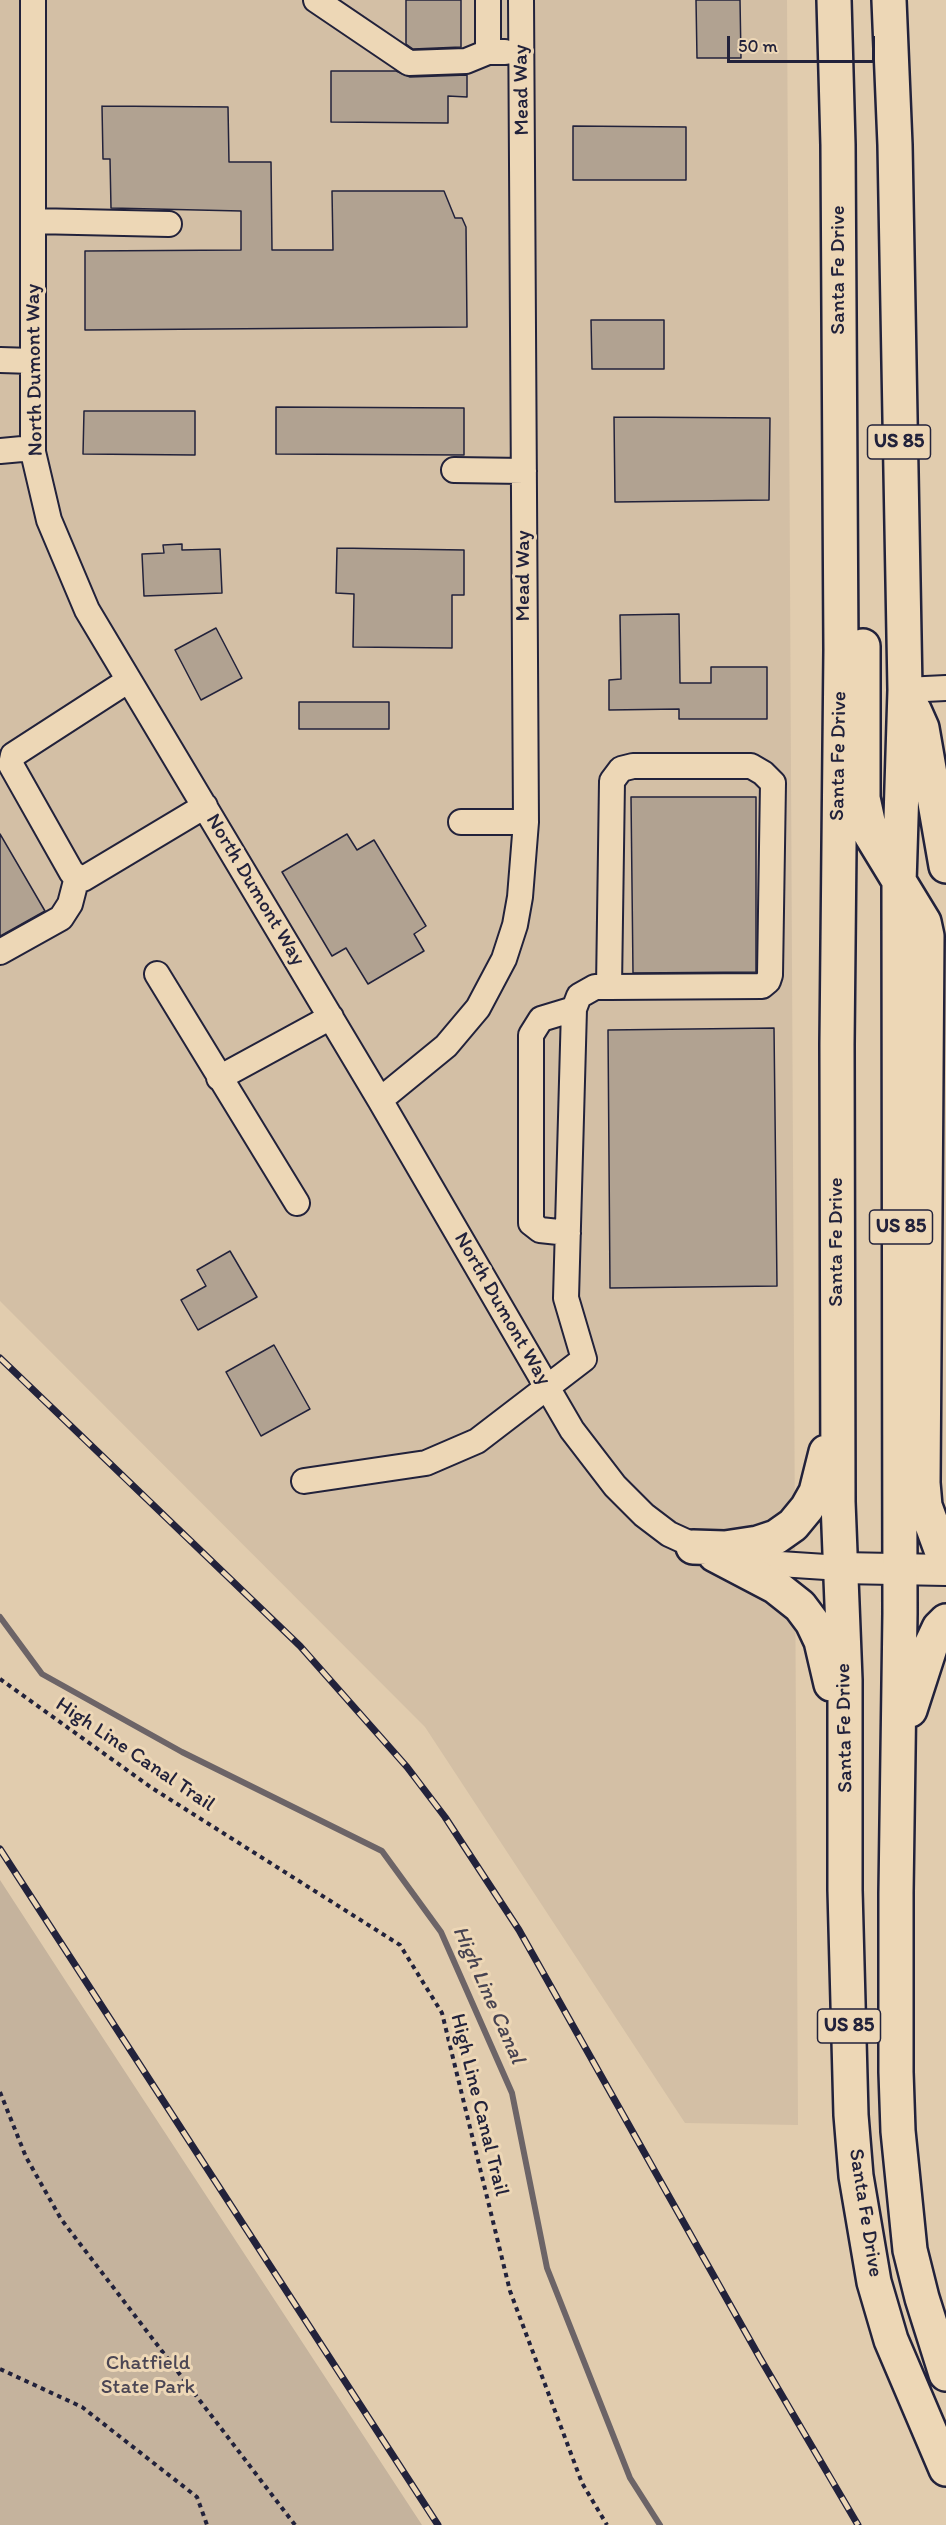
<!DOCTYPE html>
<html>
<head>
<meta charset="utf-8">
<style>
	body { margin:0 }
	#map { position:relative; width:946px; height:2525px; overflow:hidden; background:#e1ccae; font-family:Itim,sans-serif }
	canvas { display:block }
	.scale { position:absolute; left:727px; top:36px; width:148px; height:27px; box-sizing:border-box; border:3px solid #22223b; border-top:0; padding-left:8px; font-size:18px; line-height:21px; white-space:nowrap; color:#22223b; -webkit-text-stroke:4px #edd7b6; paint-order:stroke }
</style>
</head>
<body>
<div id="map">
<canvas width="946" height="2525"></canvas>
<div class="scale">50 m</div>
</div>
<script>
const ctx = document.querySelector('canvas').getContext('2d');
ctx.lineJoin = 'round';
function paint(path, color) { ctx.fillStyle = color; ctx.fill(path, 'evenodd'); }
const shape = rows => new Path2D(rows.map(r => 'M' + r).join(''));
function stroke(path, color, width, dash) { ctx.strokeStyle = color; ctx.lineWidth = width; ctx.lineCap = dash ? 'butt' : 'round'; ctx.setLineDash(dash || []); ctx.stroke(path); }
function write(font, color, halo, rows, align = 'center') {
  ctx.font = font + ' Itim,sans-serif'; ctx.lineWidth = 6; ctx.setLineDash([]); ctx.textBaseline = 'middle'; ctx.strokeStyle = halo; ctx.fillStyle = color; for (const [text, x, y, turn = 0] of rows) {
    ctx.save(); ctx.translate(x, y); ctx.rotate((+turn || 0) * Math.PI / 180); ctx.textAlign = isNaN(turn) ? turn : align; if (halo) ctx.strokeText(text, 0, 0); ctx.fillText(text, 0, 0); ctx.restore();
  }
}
paint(shape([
	[0,0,787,0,798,2125,685,2123,425,1727,0,1301]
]), '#d3bfa5');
paint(shape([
	[0,1880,65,1980,422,2525,0,2525]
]), '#c5b39d');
stroke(shape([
	[0,1617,42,1674,182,1752,382,1851,441,1932,512,2093,547,2268,630,2478,660,2525]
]), '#6c6467', 6);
const building = shape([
	[406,0,461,0,461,47,413,49,406,44,406,0],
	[696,0,740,0,741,58,697,58,696,0],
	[331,71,396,71,410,77,467,75,467,97,448,96,448,123,331,122,331,71],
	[102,106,228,107,229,162,271,162,272,250,333,250,332,191,444,191,455,218,462,218,466,227,467,327,85,330,85,251,241,250,241,211,111,208,110,159,103,159,102,106],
	[573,126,686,127,686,180,573,180,573,126],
	[591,320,664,320,664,369,592,369,591,320],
	[276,407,464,408,464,455,276,454,276,407],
	[84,411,195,411,195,455,83,454,84,411],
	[614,417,770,418,769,500,615,502,614,417],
	[182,544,182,550,220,549,222,593,144,596,142,554,164,553,163,545,182,544],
	[337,548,464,550,464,595,452,595,452,648,353,647,354,594,336,593,337,548],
	[679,614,680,683,711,683,711,667,767,667,767,719,679,719,679,709,609,710,609,680,621,679,620,615,679,614],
	[216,628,242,678,201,700,175,650,216,628],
	[299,702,389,702,389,729,299,729,299,702],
	[631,797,756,797,756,972,633,973,631,797],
	[0,834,45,911,0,936,0,834],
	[347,834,357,850,374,840,426,926,414,934,424,951,368,984,346,948,332,956,282,872,347,834],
	[774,1028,777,1286,610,1288,608,1030,774,1028],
	[230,1251,257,1297,198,1330,181,1300,206,1286,197,1270,230,1251],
	[274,1345,310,1409,261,1436,226,1372,274,1345]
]);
paint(building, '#b1a291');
stroke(building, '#22223b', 1.5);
const minor = shape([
	[33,0,33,452,49,520,87,610,380,1100,572,1430,615,1486,644,1515,669,1534,715,1555,749,1562,841,1568],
	[316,0,409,63,466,61,488,52],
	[488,0,488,52,505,52],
	[33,221,169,224],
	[0,360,33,361],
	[0,451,33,448],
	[454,470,524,471],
	[129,680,13,755,11,765,72,873,83,879,205,806],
	[905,690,946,688],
	[461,822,526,822],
	[0,952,61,918,70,904,77,877],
	[157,974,297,1203],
	[219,1078,331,1017],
	[380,1100,446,1046,478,1008,504,959,515,925,520,897,526,822,521,0],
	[568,1233,540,1230,531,1223,531,1035,541,1019,574,1009],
	[304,1481,426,1463,477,1441,584,1359,566,1298,574,1009,579,996,595,987,609,987,762,986,768,981,770,975,773,783,763,773,751,766,633,766,621,769,612,781,609,987]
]);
const major = shape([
	[841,1568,946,1570]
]);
const highway = shape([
	[834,0,838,145,841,649,837,1044,838,1502,845,1680,845,1890,851,2115,856,2176,874,2282,891,2340,946,2469],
	[889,0,895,145,905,690,899,883,900,1613,896,1893,896,2072,898,2131,910,2250,922,2298,946,2374],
	[863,646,863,798,871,835,924,922,927,936,923,1483,925,1506,946,1563],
	[914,710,922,728,946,866],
	[693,1547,725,1548,758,1543,776,1537,793,1525,807,1508,816,1492,826,1452],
	[715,1555,776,1587,800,1606,812,1622,821,1641,831,1684],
	[910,1710,931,1645,939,1628,946,1621]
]);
stroke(minor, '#22223b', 28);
stroke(major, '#22223b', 34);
stroke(highway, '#22223b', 38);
stroke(shape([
	[0,1679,152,1788,400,1945,442,2013,510,2291,582,2483,607,2525],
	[0,2092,26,2157,61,2219,295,2525],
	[0,2369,82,2407,197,2497,207,2525]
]), '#22223b', 4, [4.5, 4.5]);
stroke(minor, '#edd7b6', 24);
stroke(major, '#edd7b6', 30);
stroke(highway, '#edd7b6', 33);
const rail = shape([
	[0,1358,300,1646,407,1767,445,1817,519,1930,760,2358,858,2525],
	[0,1849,438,2525]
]);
stroke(rail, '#22223b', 7);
stroke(rail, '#edd7b6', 4.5, [14]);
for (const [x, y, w] of [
	[899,442,63],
	[901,1227,63],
	[849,2026,63]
]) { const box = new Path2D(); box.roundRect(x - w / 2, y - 17, w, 34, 4.5); ctx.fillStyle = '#edd7b6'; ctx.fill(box); stroke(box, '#22223b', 1.5); }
write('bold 20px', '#22223b', null, [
	["US 85",899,442],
	["US 85",901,1227],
	["US 85",849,2026]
]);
write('21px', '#22223b', '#edd7b6', [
	["Mead Way",522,90,-91],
	["Santa Fe Drive",839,270,-90],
	["North Dumont Way",35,370,-91],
	["Mead Way",524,576,-90],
	["Santa Fe Drive",839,756,-89],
	["North Dumont Way",255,890,59],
	["Santa Fe Drive",837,1242,-90],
	["North Dumont Way",502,1309,60],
	["Santa Fe Drive",845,1728,-91],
	["High Line Canal Trail",135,1755,34],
	["High Line Canal Trail",479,2105,76],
	["Santa Fe Drive",865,2213,81]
]);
write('21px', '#4b4654', '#edd7b6', [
	["Chatfield",148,2364],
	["State Park",148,2388]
]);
write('italic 22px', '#474351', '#edd7b6', [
	["High Line Canal",488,1995,66]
]);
</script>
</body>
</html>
